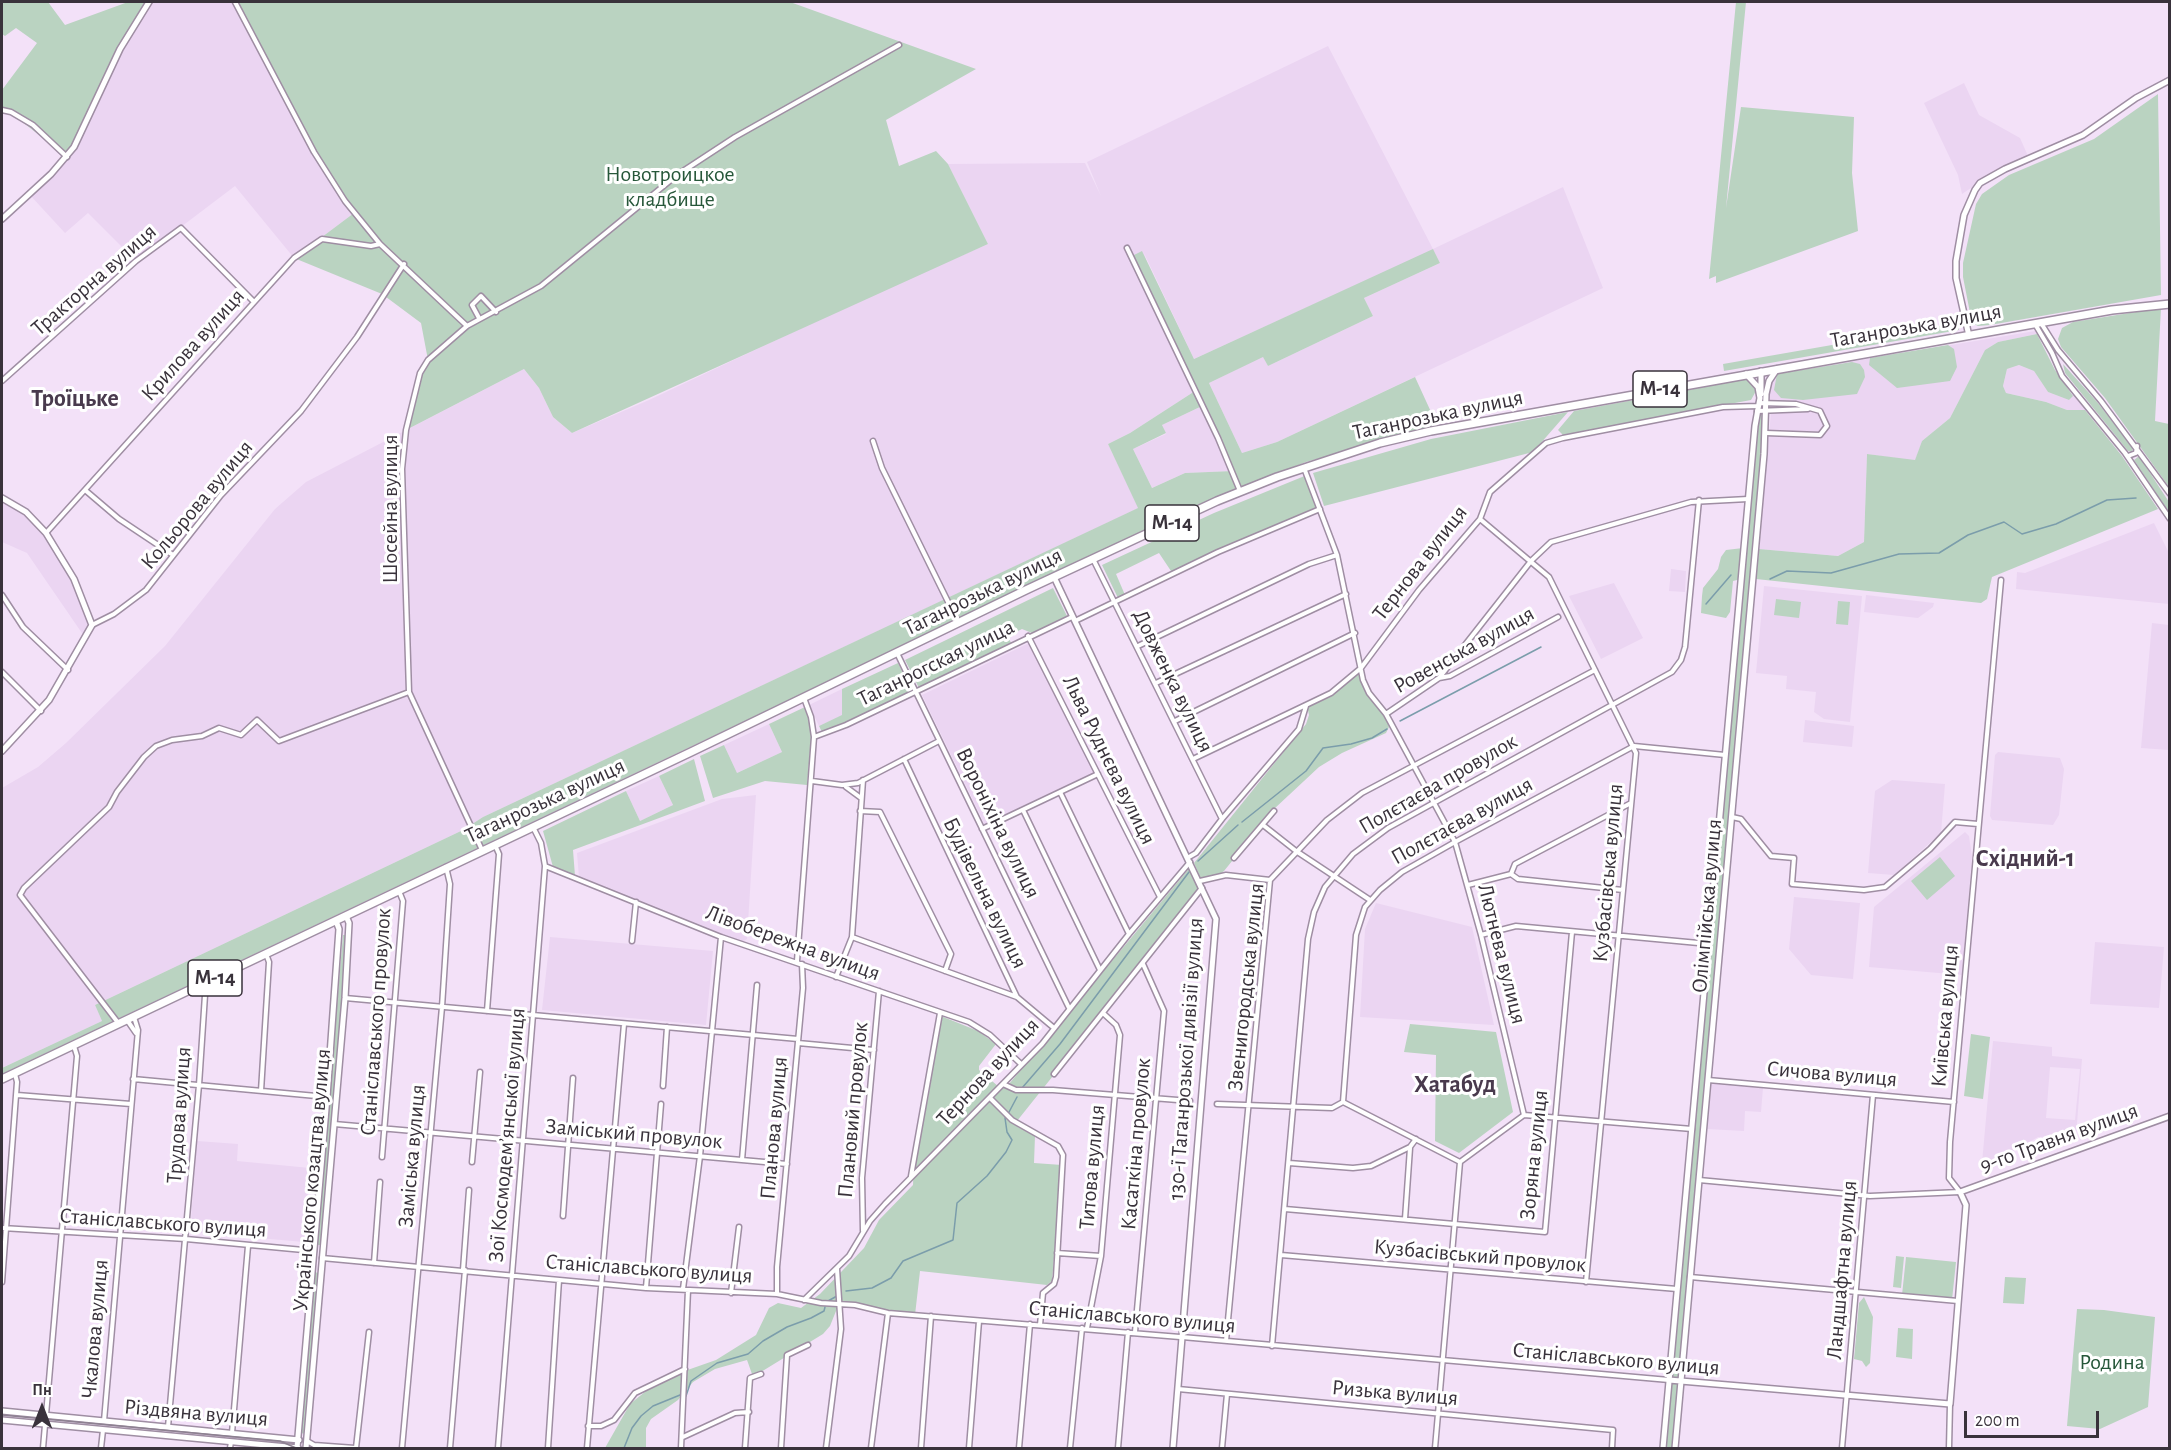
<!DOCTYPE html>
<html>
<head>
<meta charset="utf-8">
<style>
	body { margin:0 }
	#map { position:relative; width:2171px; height:1450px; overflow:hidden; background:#f3e1f8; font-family:"Alegreya Sans",sans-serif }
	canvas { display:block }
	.frame { position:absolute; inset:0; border:3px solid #39323b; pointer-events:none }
	.north { position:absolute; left:12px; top:1378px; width:60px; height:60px; -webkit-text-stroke:4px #fff; paint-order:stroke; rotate:0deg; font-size:16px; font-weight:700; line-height:24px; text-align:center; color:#39323b }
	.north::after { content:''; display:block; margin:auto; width:21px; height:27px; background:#39323b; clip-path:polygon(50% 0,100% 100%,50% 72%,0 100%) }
	.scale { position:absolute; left:1964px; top:1411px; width:135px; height:27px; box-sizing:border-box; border:3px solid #39323b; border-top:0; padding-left:8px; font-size:18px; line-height:21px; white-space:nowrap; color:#39323b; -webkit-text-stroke:4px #fff; paint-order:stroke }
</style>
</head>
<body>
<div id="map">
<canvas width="2171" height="1450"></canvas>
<div class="frame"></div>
<div class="north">Пн</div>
<div class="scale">200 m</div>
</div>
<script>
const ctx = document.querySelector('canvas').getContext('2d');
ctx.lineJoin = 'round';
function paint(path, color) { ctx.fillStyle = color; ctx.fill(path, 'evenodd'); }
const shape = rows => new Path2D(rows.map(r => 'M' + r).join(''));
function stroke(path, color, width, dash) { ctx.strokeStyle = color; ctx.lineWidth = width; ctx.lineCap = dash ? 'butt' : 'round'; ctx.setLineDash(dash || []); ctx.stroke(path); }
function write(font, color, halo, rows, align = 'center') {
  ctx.font = font + ' "Alegreya Sans",sans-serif'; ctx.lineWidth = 6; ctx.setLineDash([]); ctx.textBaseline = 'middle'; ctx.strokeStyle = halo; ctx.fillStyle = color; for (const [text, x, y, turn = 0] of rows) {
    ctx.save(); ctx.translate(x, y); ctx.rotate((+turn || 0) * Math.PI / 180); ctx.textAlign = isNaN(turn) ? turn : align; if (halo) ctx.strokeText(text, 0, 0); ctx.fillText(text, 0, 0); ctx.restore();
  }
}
paint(shape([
	[149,2,235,2,354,213,294,258,235,186,136,261,88,213,65,233,29,194,67,157,120,49],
	[1328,46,1433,249,1563,187,1603,288,1277,442,1242,453,1209,383,1263,356,1268,366,1373,316,1364,298,1440,263,1433,250,1194,359,1143,251,1195,391,1130,433,1108,444,1139,508,483,817,463,830,95,1005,102,1021,2,1068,2,788,38,767,66,743,165,646,275,509,306,482,524,369,539,388,553,417,572,433,649,400,880,291,988,244,948,164,1085,163,1101,196,1087,162],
	[1964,83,1979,115,2020,138,2028,156,2002,167,1962,194,1958,175,1924,103],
	[2035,331,2037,334,1998,342,1985,350,1950,418,1922,441,1915,461,1867,454,1864,542,1838,556,1759,549,1771,412,1765,376],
	[2019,365,2034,371,2048,392,2069,400,2073,394,2090,414,2085,410,2067,410,2046,402,2006,393,2003,386,2007,369],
	[1202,406,1233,471,1185,473,1152,488,1133,449,1166,434,1162,425],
	[2,498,13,503,36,523,64,561,92,625,86,639,27,553,2,542],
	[2154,523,2169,553,2169,604,2016,589,2017,572,2025,573],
	[1671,569,1686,571,1685,592,1669,591],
	[1614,583,1643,638,1601,659,1569,596],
	[1764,586,1862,596,1850,722,1824,719,1814,712,1816,692,1786,689,1787,676,1756,673],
	[1866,595,1934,603,1933,607,1918,618,1864,612],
	[2152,623,2169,625,2169,750,2141,748],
	[1031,642,1094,773,985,825,922,695],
	[842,689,842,716,819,726,809,705],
	[1805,720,1854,726,1852,747,1803,742],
	[769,724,782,752,737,773,724,745],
	[1998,752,2060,758,2064,769,2059,815,2053,825,1992,820,1990,816,1995,755],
	[659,776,673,805,640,821,626,791],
	[1892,780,1945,784,1941,833,1894,875,1868,873,1875,791],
	[756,795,747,939,742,942,579,878,577,853,722,799],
	[1965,832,1969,836,1972,857,1962,975,1869,967,1874,907],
	[1794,897,1860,903,1853,979,1811,975,1789,949],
	[1376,903,1472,927,1494,1025,1360,1017,1365,929],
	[550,937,713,951,706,1025,542,1010],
	[2095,942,2164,947,2159,1008,2090,1004],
	[1993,1041,2052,1047,2052,1056,2082,1059,2076,1136,2038,1137,1987,1167,1982,1163],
	[2050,1067,2080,1069,2075,1120,2046,1118],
	[1711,1083,1763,1088,1761,1112,1745,1111,1744,1131,1707,1129],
	[197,1141,238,1144,237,1161,310,1168,304,1242,190,1232]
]), '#ebd5f2');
paint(shape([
	[2,2,48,2,65,25,128,2,149,2,120,49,67,157,2,106,2,90,37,43,16,28,5,36,2,34],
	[235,2,790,2,976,69,886,120,899,166,936,151,948,164,988,244,572,433,553,417,539,388,524,369,406,430,415,386,428,360,421,323,382,294,294,258,354,213,314,152],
	[1736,2,1746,2,1726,208,1741,107,1854,117,1852,173,1858,231,1716,283,1716,276,1709,279],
	[2158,94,2161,295,1990,325,1978,326,1972,323,1963,277,1963,263,1976,204,1982,194,2009,175,2094,139],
	[1433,249,1440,263,1364,298,1373,316,1268,366,1263,357,1209,383,1242,453,1277,442,1415,377,1437,425,1306,462,1208,501,2,1074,2,1068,102,1021,95,1005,463,830,483,817,1138,508,1108,444,1130,433,1195,391,1130,257,1142,251,1194,359],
	[1202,406,1233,471,1185,473,1152,488,1133,449,1166,433,1162,425],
	[2161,308,2155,421,2169,424,2169,487,2105,398,2061,347,2058,339,2062,328,2073,322],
	[1958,323,1959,330,1724,371,1723,364],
	[2037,334,2055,370,2073,396,2069,400,2048,392,2034,371,2019,365,2007,369,2003,386,2006,393,2046,402,2067,410,2085,410,2122,456,2158,509,1992,577,1987,599,1981,603,1756,579,1759,549,1838,556,1864,542,1867,454,1915,460,1922,441,1950,418,1985,350,1998,342],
	[1948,345,1954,349,1957,367,1950,381,1897,388,1869,365,1870,358],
	[1852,362,1860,364,1864,370,1865,377,1857,394,1803,400,1781,398,1774,390,1777,374],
	[2063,364,2098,403,2133,448,2132,452,2128,451,2065,373],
	[1748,379,1756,391,1751,400,1563,435,1558,430,1574,411],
	[1757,411,1767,411,1675,1448,1663,1448,1741,579,1733,581,1730,612,1726,618,1701,613,1702,596,1703,588,1718,569,1721,557,1726,550,1743,548],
	[1568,412,1533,452,1324,506,1313,473,1431,439],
	[2139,456,2169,502,2169,512,2134,460],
	[1307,475,1318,508,1177,571,1171,571,1159,553,1116,574,1125,595,1118,598,1102,565,1214,513],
	[1053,588,1067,616,1032,633,1022,629,1008,636,1011,643,919,688,905,660],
	[1776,599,1801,602,1799,618,1774,615],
	[1838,601,1850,602,1848,625,1836,624],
	[898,663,912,691,829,731,822,732,819,726,842,715,842,689],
	[1362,669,1368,694,1385,715,1389,727,1386,733,1342,753,1319,767,1274,809,1224,871,1216,877,1202,881,1194,863,1306,724,1309,715,1307,706,1332,694],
	[805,707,812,730,807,785,765,781,713,798,700,756,724,745,737,773,782,752,769,724],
	[694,759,705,801,573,850,575,876,553,867,543,831,626,791,640,821,673,805,659,776],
	[1940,857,1955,876,1927,900,1911,881],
	[1192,865,1203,888,1017,1121,1018,1127,1035,1136,1034,1163,1062,1165,1052,1281,1047,1285,920,1271,915,1315,843,1303,838,1306,830,1326,823,1334,756,1375,752,1374,747,1360,715,1369,693,1382,678,1400,651,1419,646,1428,646,1448,605,1448,630,1404,651,1387,679,1373,716,1360,756,1335,769,1308,778,1303,801,1308,820,1294,864,1248,879,1220,913,1185,914,1158,928,1099,941,1016,978,1031,996,1044,979,1066,979,1070,999,1087,1009,1084],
	[343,935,348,935,322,1245,316,1245],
	[1410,1024,1496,1032,1513,1112,1459,1153,1435,1141,1436,1055,1404,1052],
	[1971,1034,1990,1037,1983,1099,1964,1096],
	[1896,1256,1904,1257,1901,1288,1893,1287],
	[1906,1257,1956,1262,1952,1300,1902,1295],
	[313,1272,320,1273,306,1434,300,1433],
	[2005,1277,2026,1278,2024,1304,2003,1303],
	[1864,1297,1873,1317,1870,1363,1866,1367,1862,1361,1854,1359,1859,1303],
	[2077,1309,2104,1310,2155,1317,2148,1407,2100,1429,2067,1426],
	[1898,1328,1913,1329,1912,1359,1896,1357]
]), '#bad3c1');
stroke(shape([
	[1770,579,1787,571,1831,573,1899,554,1939,553,1968,535,2004,522,2022,534,2056,524,2107,500,2136,498],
	[1706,604,1731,575],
	[1400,721,1541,647],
	[1242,822,1306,771,1323,748,1351,744,1372,738,1387,729],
	[1198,861,1238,825],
	[1022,1088,1060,1044,1189,872],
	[1008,1114,1017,1097],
	[846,1291,872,1288,891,1278,903,1261,953,1240,957,1203,987,1176,1006,1152,1012,1140,1007,1132,1005,1118],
	[828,1301,837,1296],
	[686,1396,691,1381,717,1363,748,1354,763,1341,787,1327,811,1318,824,1311,825,1307],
	[624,1448,632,1428,641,1416,653,1406,680,1395]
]), '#7b9dab', 1.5);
const street = shape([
	[235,2,314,152,345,201,380,244,467,326],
	[2,110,11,112,33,125,67,157],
	[1127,248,1218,438,1240,491],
	[479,318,472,305,481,296,496,312],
	[2041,323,2058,350,2101,401,2170,494],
	[2035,324,2052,353,2062,376,2125,453,2170,519],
	[2,381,136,261,181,228,254,302],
	[1759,403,1796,404,1820,411,1827,426,1820,435,1766,433],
	[1757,411,1808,409],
	[873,441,882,468,958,622],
	[2128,456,2136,453,2137,446],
	[1304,468,1337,555,1363,680,1369,693,1386,714,1455,842,1481,935,1524,1115],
	[85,490,119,519,173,555],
	[1480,519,1549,577,1636,753,1586,1282],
	[46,533,294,258,322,239,371,246,380,244],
	[1093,559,1222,819],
	[2,595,23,627,68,670],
	[1075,621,1218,552,1320,509],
	[92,625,114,614,146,590,221,495,301,411,357,337,404,264],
	[1028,636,1160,897],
	[1138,646,1309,564,1337,555],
	[897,653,1069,1008],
	[2,672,41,711],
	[1439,678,1531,561,1551,542,1691,502,1748,499],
	[1156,683,1346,594],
	[1386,714,1439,678,1450,676,1558,617],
	[1175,721,1355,633],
	[814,737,846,725,1072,617],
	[904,759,1017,997,1054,1028],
	[1193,759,1331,693,1361,668,1419,590,1480,519,1490,492,1546,443,1563,438,1723,407,1758,406],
	[812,781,842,785,858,783,939,741],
	[846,787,861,798],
	[1060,792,1129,934],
	[1023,810,1100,970],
	[860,811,880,812,951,954,945,971],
	[1732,817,1741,819,1771,856,1794,858,1792,884,1864,890,1885,887,1930,849,1955,822,1978,824],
	[1263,825,1296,851,1370,900],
	[982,829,1098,774],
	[482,850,409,692,402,469,406,430,420,373,428,360,467,326,541,286,677,175,735,137,899,45],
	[1189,857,1196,853,1222,819,1299,729,1306,706],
	[1234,858,1274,811],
	[545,866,721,937,969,1022,990,1035,1021,1064],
	[1511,874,1515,864,1631,803],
	[1511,874,1518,879,1623,890],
	[1200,881,1226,875,1270,880],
	[1468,885,1511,874],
	[1481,935,1516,926,1709,944],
	[852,937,1017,997],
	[632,941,636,902],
	[797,961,814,737,811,717,804,698],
	[836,977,852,937,863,780],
	[345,998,798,1039],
	[487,1011,499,854,495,845],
	[127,1020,136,1033],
	[119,1024,20,895,24,888,109,807,117,792,144,757,156,746,172,740,202,736,219,728,241,735,257,720,279,741,409,692],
	[798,1043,874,1050],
	[1054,1074,1202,888],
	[133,1079,327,1097],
	[1708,1080,1954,1102],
	[1003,1084,1016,1090,1053,1090,1190,1101],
	[663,1086,667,1027],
	[261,1091,269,962,266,954],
	[17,1095,131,1104],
	[990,1098,1012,1120,1058,1146,1063,1155,1056,1277,1054,1284,1043,1293,1040,1325],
	[1343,1102,1356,935,1365,907,1380,890,1402,872,1455,842,1634,746,1725,755],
	[1343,1102,1460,1162],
	[1217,1104,1332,1108,1343,1102],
	[1524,1115,1692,1129],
	[334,1124,787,1164],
	[382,1157,403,901,399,891],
	[742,1160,757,985],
	[472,1162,480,1072],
	[1289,1163,1353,1168,1371,1166,1410,1147,1416,1139],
	[911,1176,940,1013],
	[1699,1180,1870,1196,1960,1192],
	[1960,1192,1949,1178,1950,1142,2001,580],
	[1285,1209,1545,1232,1572,932],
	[563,1216,573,1078],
	[1405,1219,1410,1148],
	[2,1228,186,1239,314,1251],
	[863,1231,862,1178,879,991],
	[1057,1253,1101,1256],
	[1281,1255,1677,1289],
	[322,1258,646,1288,777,1294,821,1303,855,1305,888,1313,1180,1337],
	[374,1263,380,1182],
	[463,1270,469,1190],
	[1690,1277,1958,1301],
	[2,1282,17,1082,15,1074],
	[646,1288,661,1104],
	[683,1289,700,1156,721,937],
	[731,1293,739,1227],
	[777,1294,777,1267,803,988,802,964],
	[804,1300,849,1256,870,1221,885,1204,1042,1044,1129,934,1190,862],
	[1087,1328,1101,1256,1120,1035,1116,1025,1104,1014],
	[1135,1332,1164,1011,1143,964],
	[1182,1337,1669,1380],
	[1226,1341,1270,880,1327,820,1362,793,1595,670],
	[1272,1346,1308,939,1314,912,1325,887,1353,854,1388,828,1672,672,1681,660,1685,647,1699,500],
	[1178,1389,1613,1430,1612,1448],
	[46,1415,77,1056,74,1046],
	[104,1421,138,1030,134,1017],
	[588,1426,601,1426,614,1420,635,1393,685,1369],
	[168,1427,199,1085,205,995,201,984],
	[232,1433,248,1246],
	[683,1437,735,1413,749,1412],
	[307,1441,314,1445,355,1448],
	[43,1448,45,1425],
	[101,1448,103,1430],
	[230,1448,231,1442],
	[356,1448,369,1332],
	[402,1448,442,1007,450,884,446,867],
	[450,1448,465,1270],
	[498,1448,545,866,541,843,533,827],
	[548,1448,559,1280],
	[587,1448,624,1024],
	[681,1448,688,1290],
	[745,1448,750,1378,761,1374],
	[781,1448,787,1355,808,1345],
	[826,1448,841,1329,837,1269],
	[871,1448,888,1313],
	[921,1448,931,1316],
	[969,1448,979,1321],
	[1019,1448,1030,1324],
	[1070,1448,1082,1328],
	[1118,1448,1128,1332],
	[1222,1448,1227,1394],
	[1435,1448,1460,1162,1524,1115],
	[1842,1448,1873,1095],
	[1949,1448,1950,1404]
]);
const secondary = shape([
	[2,219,51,174,74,147,120,49,149,2],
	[1969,336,1956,278,1956,261,1964,215,1975,190,1980,183,2005,169,2083,135,2136,98,2170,80],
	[1761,394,1761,371],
	[2,498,26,512,46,533,74,579,92,625,49,700,2,751],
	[1054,577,1216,919,1173,1448],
	[1669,1380,1950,1404,1966,1205,1960,1192,2170,1116],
	[2,1411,299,1440],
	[2,1420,298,1448],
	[297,1448,327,1097,339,929,336,921],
	[306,1448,345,998,349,923,346,916],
	[1663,1448,1755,426,1760,398,1758,387,1746,374],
	[1675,1448,1764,454,1766,394,1769,381,1777,369]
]);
const highway = shape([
	[2,1079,691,752,1028,589,1217,501,1277,477,1380,443,1431,431,2112,310,2170,304]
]);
stroke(street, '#9f8ea3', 7);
stroke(secondary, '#9f8ea3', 8);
stroke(highway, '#9f8ea3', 10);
stroke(street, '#fff', 4);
stroke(secondary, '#fff', 5);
stroke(highway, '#fff', 7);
stroke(shape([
	[2,1415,280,1441,296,1448]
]), '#8d8191', 1.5);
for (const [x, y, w] of [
	[1660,389,54],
	[1172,523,54],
	[215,978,54]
]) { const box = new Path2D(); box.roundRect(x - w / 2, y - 18, w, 36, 4.5); ctx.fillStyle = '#fff'; ctx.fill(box); stroke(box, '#39323b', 1.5); }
write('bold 21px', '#39323b', null, [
	["М-14",1660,389],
	["М-14",1172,523],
	["М-14",215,978]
]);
write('22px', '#27573a', '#fff', [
	["Новотроицкое",670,174],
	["кладбище",670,199],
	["Родина",2112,1362]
]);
write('22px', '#39323b', '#fff', [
	["Тракторна вулиця",94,280,-41],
	["Таганрозька вулиця",1916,326,-10],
	["Крилова вулиця",193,345,-48],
	["Таганрозька вулиця",1438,415,-12],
	["Кольорова вулиця",197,505,-50],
	["Шосейна вулиця",390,509,-90],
	["Тернова вулиця",1420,563,-52],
	["Таганрозька вулиця",983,592,-26],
	["Ровенська вулиця",1464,650,-29],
	["Таганрогская улица",936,663,-26],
	["Довженка вулиця",1173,681,64],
	["Льва Руднєва вулиця",1109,760,64],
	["Полєтаєва провулок",1438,784,-30],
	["Таганрозька вулиця",545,801,-25],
	["Полєтаєва вулиця",1462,821,-29],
	["Вороніхіна вулиця",998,823,64],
	["Кузбасівська вулиця",1608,873,-85],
	["Будівельна вулиця",985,893,64],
	["Олімпійська вулиця",1707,906,-85],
	["Лівобережна вулиця",793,943,20],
	["Лютнева вулиця",1502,954,76],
	["Звенигородська вулиця",1246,987,-84],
	["Київська вулиця",1945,1016,-85],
	["Станіславського провулок",376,1022,-86],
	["130-ї Таганрозької дивізії вулиця",1186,1059,-86],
	["Тернова вулиця",988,1072,-47],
	["Сичова вулиця",1832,1074,5],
	["Плановий провулок",853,1110,-85],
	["Трудова вулиця",179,1115,-86],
	["Планова вулиця",774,1128,-85],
	["Заміський провулок",634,1134,5],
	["Зої Космодем’янської вулиця",507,1135,-85],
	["9-го Травня вулиця",2059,1138,-20],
	["Касаткіна провулок",1136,1144,-85],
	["Зоряна вулиця",1534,1155,-84],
	["Заміська вулиця",412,1156,-85],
	["Титова вулиця",1092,1167,-85],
	["Українського козацтва вулиця",312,1180,-85],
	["Станіславського вулиця",163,1223,4],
	["Кузбасівський провулок",1480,1256,5],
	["Станіславського вулиця",649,1269,4],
	["Ландшафтна вулиця",1842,1270,-85],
	["Станіславського вулиця",1132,1317,5],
	["Чкалова вулиця",95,1329,-85],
	["Станіславського вулиця",1616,1359,5],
	["Ризька вулиця",1395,1393,5],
	["Різдвяна вулиця",196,1413,5]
]);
write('bold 24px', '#493a4d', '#fff', [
	["Троїцьке",75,399],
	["Східний-1",2025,859],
	["Хатабуд",1455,1085]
]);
</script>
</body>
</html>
